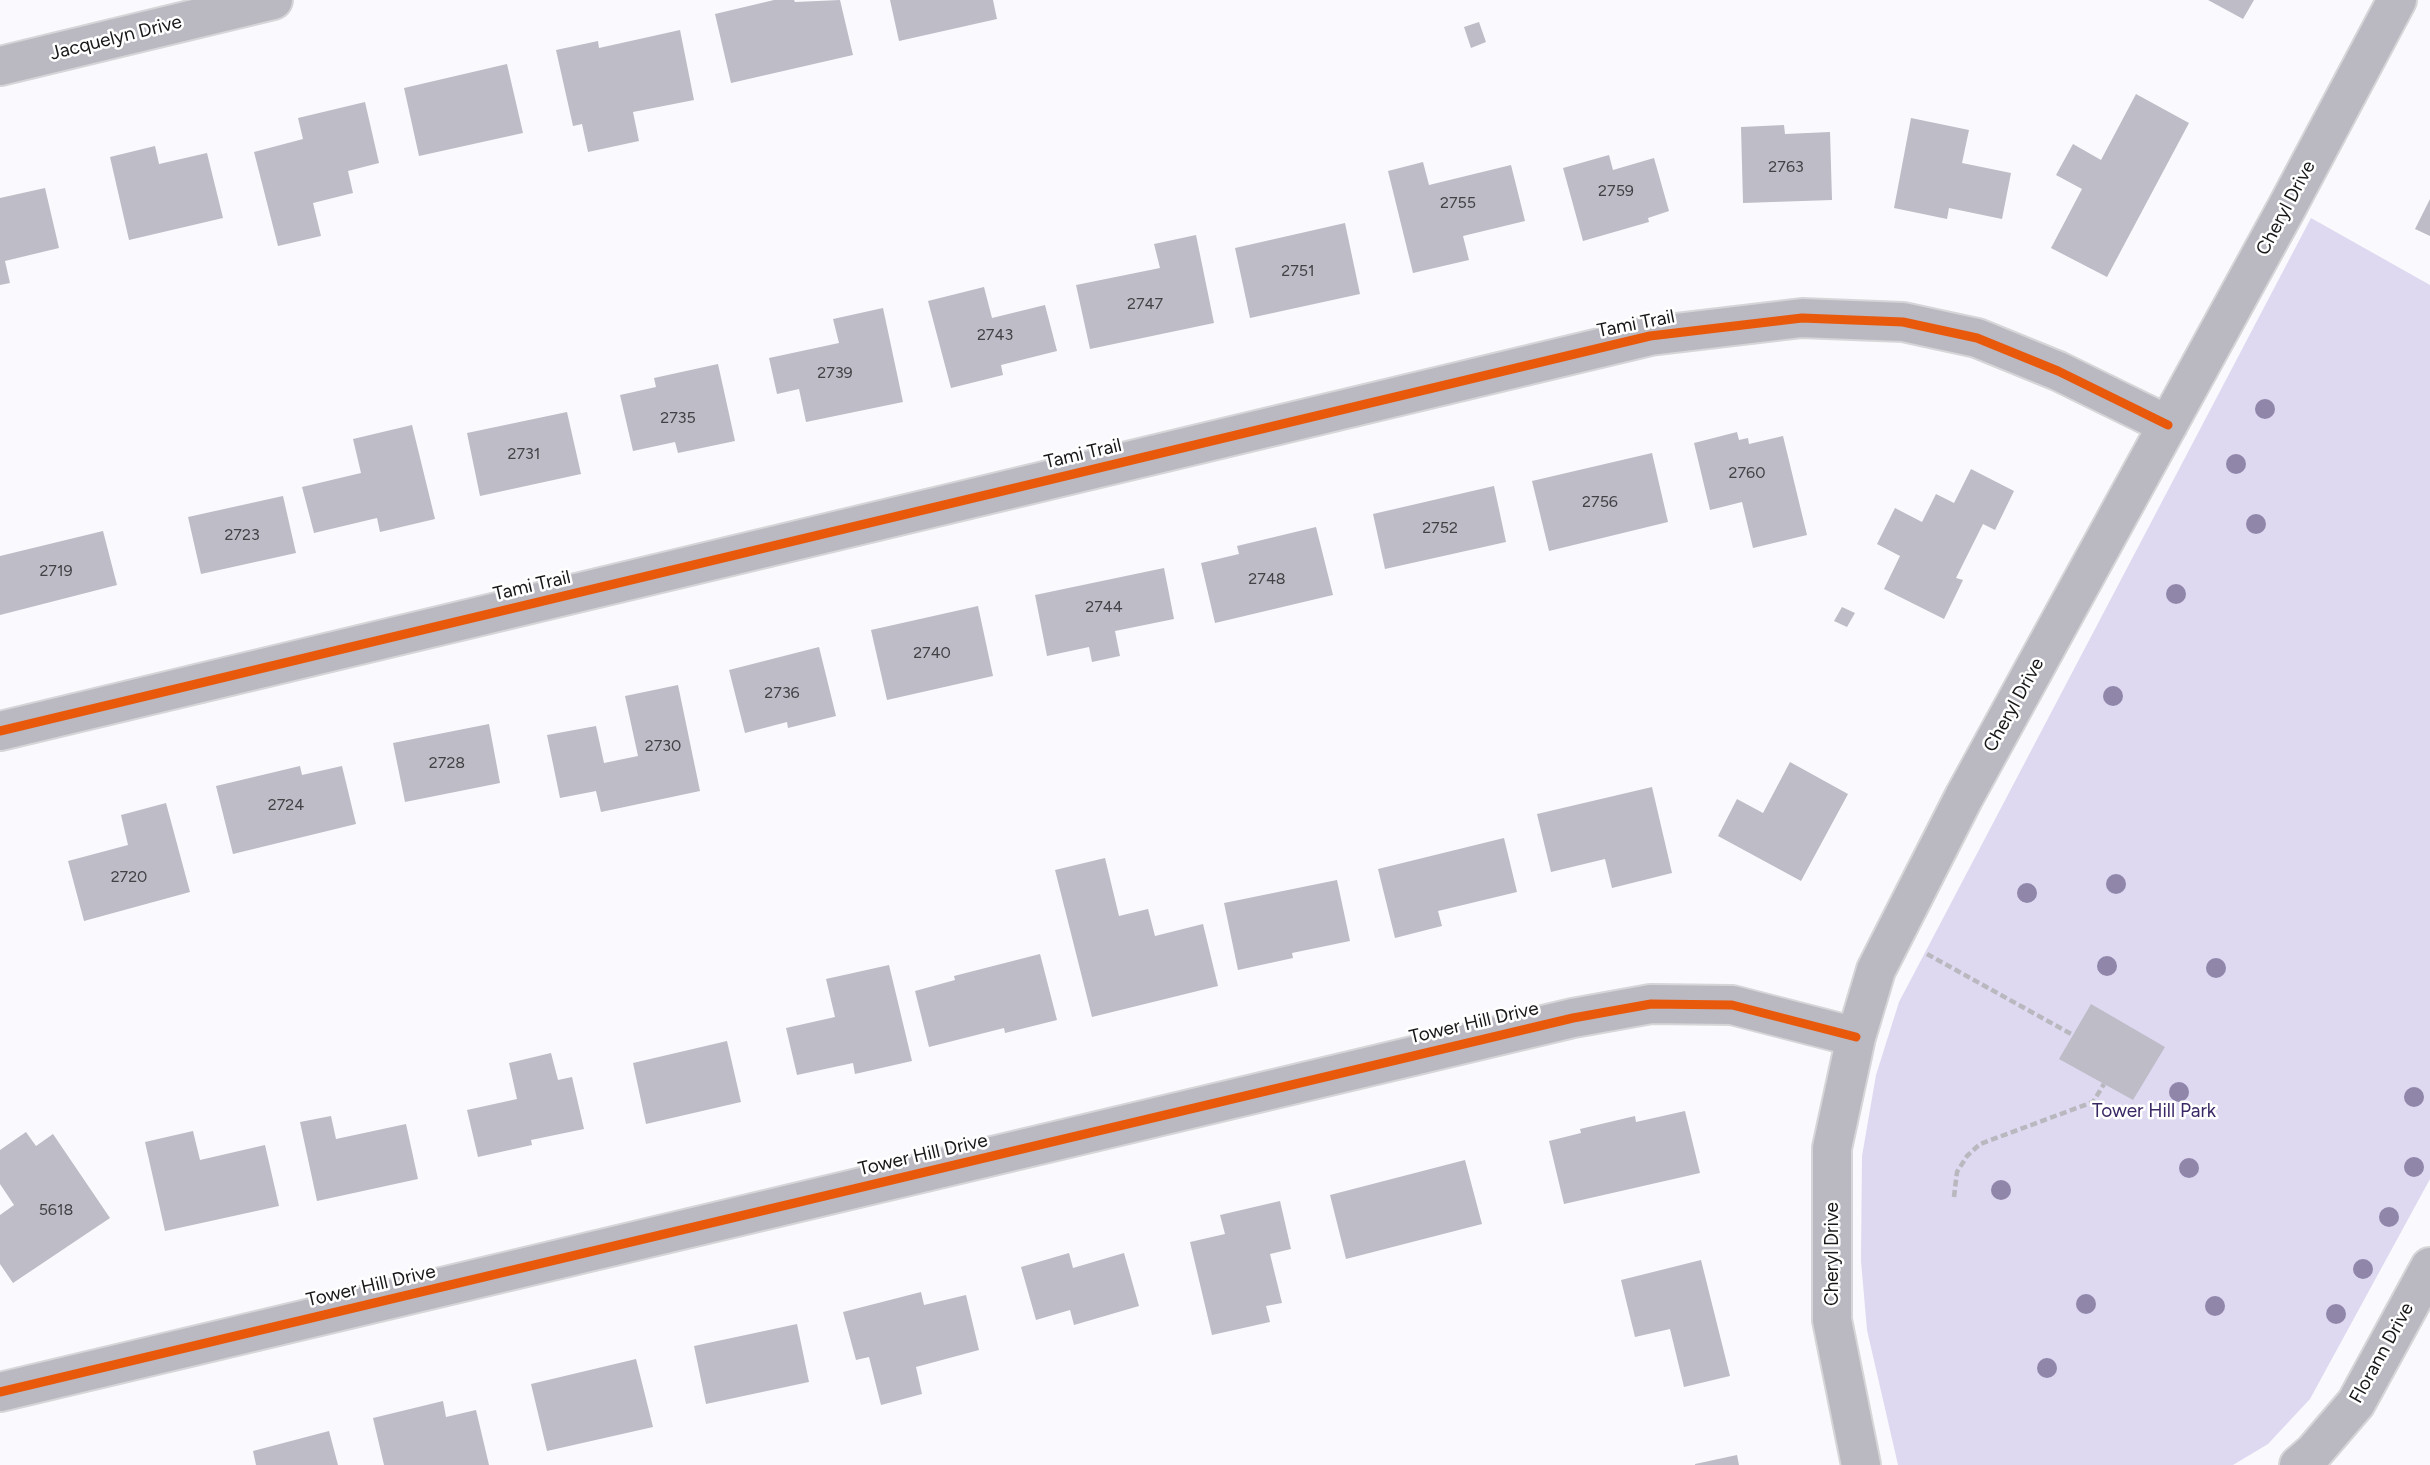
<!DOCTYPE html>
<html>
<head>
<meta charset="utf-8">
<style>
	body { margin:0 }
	canvas { display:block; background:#faf9fd }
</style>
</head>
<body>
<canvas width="2430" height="1465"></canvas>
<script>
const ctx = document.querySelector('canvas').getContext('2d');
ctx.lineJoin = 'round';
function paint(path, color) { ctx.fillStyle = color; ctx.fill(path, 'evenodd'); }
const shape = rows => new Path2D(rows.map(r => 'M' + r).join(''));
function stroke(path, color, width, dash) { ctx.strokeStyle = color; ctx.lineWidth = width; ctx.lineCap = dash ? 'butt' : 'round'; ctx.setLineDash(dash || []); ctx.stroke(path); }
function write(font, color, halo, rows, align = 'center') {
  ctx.font = font + ' Figtree,sans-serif'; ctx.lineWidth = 5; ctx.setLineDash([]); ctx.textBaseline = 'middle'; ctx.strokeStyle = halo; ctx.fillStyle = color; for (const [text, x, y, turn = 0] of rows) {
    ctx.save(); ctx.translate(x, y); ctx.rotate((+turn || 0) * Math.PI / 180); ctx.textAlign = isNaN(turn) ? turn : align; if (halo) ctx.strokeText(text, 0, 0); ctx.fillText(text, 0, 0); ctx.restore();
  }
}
paint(shape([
	[2311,218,2430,285,2430,1179,2310,1399,2268,1444,2233,1465,1898,1465,1867,1330,1861,1261,1862,1156,1876,1075,1899,1002]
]), '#ded9f1');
paint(shape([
	[774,0,794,0,795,2,840,0,853,55,731,83,715,14],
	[890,0,993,0,997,19,899,41],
	[2208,0,2254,0,2243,19],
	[1479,22,1486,42,1471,48,1464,27],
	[680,30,694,100,633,112,639,141,588,152,582,124,573,126,556,50,598,41,599,48],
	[507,64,523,133,419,156,404,88],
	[2136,94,2189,123,2107,277,2051,248,2082,189,2056,175,2073,144,2101,160],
	[365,102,379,163,348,171,353,193,313,203,321,236,278,246,254,152,303,139,298,118],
	[1911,118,1969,130,1962,163,2011,173,2002,219,1949,208,1947,219,1894,208],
	[1784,125,1785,134,1830,132,1832,200,1743,203,1741,127],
	[155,146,159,164,207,153,223,218,129,240,110,157],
	[1609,155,1613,170,1654,158,1669,211,1648,218,1649,222,1583,241,1563,168],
	[1423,162,1429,185,1511,165,1525,221,1463,236,1469,260,1413,273,1388,171],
	[45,188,59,248,5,261,10,283,0,285,0,198],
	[2430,199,2430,236,2415,229],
	[1345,223,1360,294,1250,318,1235,248],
	[1196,235,1214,323,1090,349,1076,285,1160,268,1154,244],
	[984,287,992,318,1045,305,1057,351,1001,365,1003,375,951,388,928,301],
	[883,308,903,402,806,422,799,389,777,394,769,358,839,343,833,319],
	[718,364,735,441,678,453,675,442,633,451,620,395,656,387,654,378],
	[567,412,581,474,480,496,467,433],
	[412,425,435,519,380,532,377,518,314,533,302,487,361,473,353,439],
	[1737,432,1739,440,1748,438,1749,444,1783,436,1807,535,1753,548,1742,502,1710,510,1694,443],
	[1652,453,1668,522,1549,551,1532,481],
	[1971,469,2014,491,1995,530,1983,524,1956,578,1963,580,1944,619,1884,589,1900,556,1877,544,1895,508,1922,522,1936,494,1954,503],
	[1494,486,1506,542,1385,569,1373,514],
	[283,496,296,553,201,574,188,517],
	[1316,527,1333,595,1215,623,1201,563,1239,554,1237,546],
	[103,531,117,585,0,615,0,556],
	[1164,568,1174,619,1115,631,1120,656,1092,662,1089,647,1047,656,1035,595],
	[978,606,993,676,887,700,871,630],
	[1842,607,1855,613,1847,627,1834,621],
	[819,647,836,716,788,728,787,722,745,733,729,670],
	[678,685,700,791,601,812,596,791,560,798,547,735,596,726,604,763,638,756,625,696],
	[489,724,500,783,405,802,393,743],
	[1790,762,1848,794,1801,881,1718,836,1737,799,1763,813],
	[300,766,302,775,342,766,356,824,233,854,216,786],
	[1652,787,1672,873,1612,888,1605,859,1551,872,1537,814],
	[166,803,190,892,84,921,68,861,128,845,121,815],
	[1504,838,1517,892,1438,911,1442,926,1395,938,1378,869],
	[1105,858,1119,916,1148,909,1155,936,1203,924,1218,986,1092,1017,1055,870],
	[1337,880,1350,941,1292,953,1293,958,1238,970,1224,903],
	[1040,954,1057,1020,1005,1033,1004,1028,929,1047,915,991,955,980,954,976],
	[889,965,912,1061,855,1074,853,1063,797,1075,786,1028,835,1017,826,979],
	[2091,1004,2165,1047,2133,1100,2059,1059],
	[727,1041,741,1102,646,1124,633,1063],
	[551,1053,558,1080,572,1077,584,1129,531,1140,532,1145,478,1157,467,1110,517,1099,509,1063],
	[1685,1111,1700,1173,1564,1204,1549,1141,1581,1133,1580,1129,1635,1116,1636,1122],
	[331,1116,336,1139,406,1124,418,1179,317,1201,300,1122],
	[193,1131,200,1160,265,1145,279,1206,165,1231,145,1142],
	[26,1132,36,1146,53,1134,110,1218,13,1283,0,1264,0,1215,14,1205,0,1184,0,1150],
	[1465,1160,1482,1224,1346,1259,1330,1195],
	[1280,1201,1291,1249,1270,1254,1282,1303,1266,1306,1270,1322,1212,1335,1190,1242,1225,1234,1220,1215],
	[1069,1253,1073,1268,1124,1253,1139,1306,1074,1325,1070,1310,1036,1320,1021,1267],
	[1701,1260,1730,1376,1684,1387,1670,1329,1635,1337,1621,1280],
	[921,1292,924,1305,966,1295,979,1350,916,1367,922,1394,881,1405,869,1357,856,1360,843,1312],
	[797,1324,809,1382,706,1404,694,1346],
	[636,1359,653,1427,547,1451,531,1384],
	[443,1401,446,1417,476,1410,489,1465,384,1465,373,1418],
	[329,1431,338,1465,256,1465,253,1451],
	[1737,1455,1739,1465,1695,1465,1695,1464]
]), '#bebcc7');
const street = shape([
	[0,66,273,0],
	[0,731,1650,336,1802,318,1903,322,1977,338,2058,371,2168,425],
	[0,1392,1573,1018,1651,1004,1732,1005,1856,1037],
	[1861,1465,1832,1320,1832,1148,1856,1037,1876,970,1964,797,2286,209,2397,0],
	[2299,1465,2314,1452,2356,1403,2430,1267]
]);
stroke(street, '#d6d6d8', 42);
stroke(shape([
	[1927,954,2073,1035],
	[1954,1197,1957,1172,1967,1156,1980,1144,2093,1102,2104,1084]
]), '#b9b8be', 4.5, [7, 3.5]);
stroke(street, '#bab8c1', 38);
stroke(shape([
	[0,731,1650,336,1802,318,1903,322,1977,338,2058,371,2168,425],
	[0,1392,1573,1018,1651,1004,1732,1005,1856,1037]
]), '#e8590c', 9);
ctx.fillStyle = '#9086aa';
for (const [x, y] of [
	[2265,409],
	[2236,464],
	[2256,524],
	[2176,594],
	[2113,696],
	[2116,884],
	[2027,893],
	[2107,966],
	[2216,968],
	[2179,1092],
	[2414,1097],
	[2414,1167],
	[2189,1168],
	[2001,1190],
	[2389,1217],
	[2363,1269],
	[2086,1304],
	[2215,1306],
	[2336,1314],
	[2047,1368]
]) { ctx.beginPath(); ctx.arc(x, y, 10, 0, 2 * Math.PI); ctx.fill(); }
write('16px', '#424145', null, [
	["2763",1786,167],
	["2759",1616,191],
	["2755",1458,203],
	["2751",1298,271],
	["2747",1145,304],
	["2743",995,335],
	["2739",835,373],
	["2735",678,418],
	["2731",524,454],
	["2760",1747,473],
	["2756",1600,502],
	["2752",1440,528],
	["2723",242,535],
	["2719",56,571],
	["2748",1267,579],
	["2744",1104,607],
	["2740",932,653],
	["2736",782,693],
	["2730",663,746],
	["2728",447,763],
	["2724",286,805],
	["2720",129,877],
	["5618",56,1210]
]);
write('19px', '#18181a', '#fff', [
	["Jacquelyn Drive",116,38,-14],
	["Cheryl Drive",2286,208,-62],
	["Tami Trail",1636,324,-11],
	["Tami Trail",1083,454,-13],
	["Tami Trail",532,586,-13],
	["Cheryl Drive",2014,705,-61],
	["Tower Hill Drive",1474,1023,-13],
	["Tower Hill Drive",923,1155,-13],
	["Cheryl Drive",1832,1254,-90],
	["Tower Hill Drive",371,1286,-13],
	["Florann Drive",2382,1353,-61]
]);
write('19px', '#3a2866', '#fff', [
	["Tower Hill Park",2154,1111]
]);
</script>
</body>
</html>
